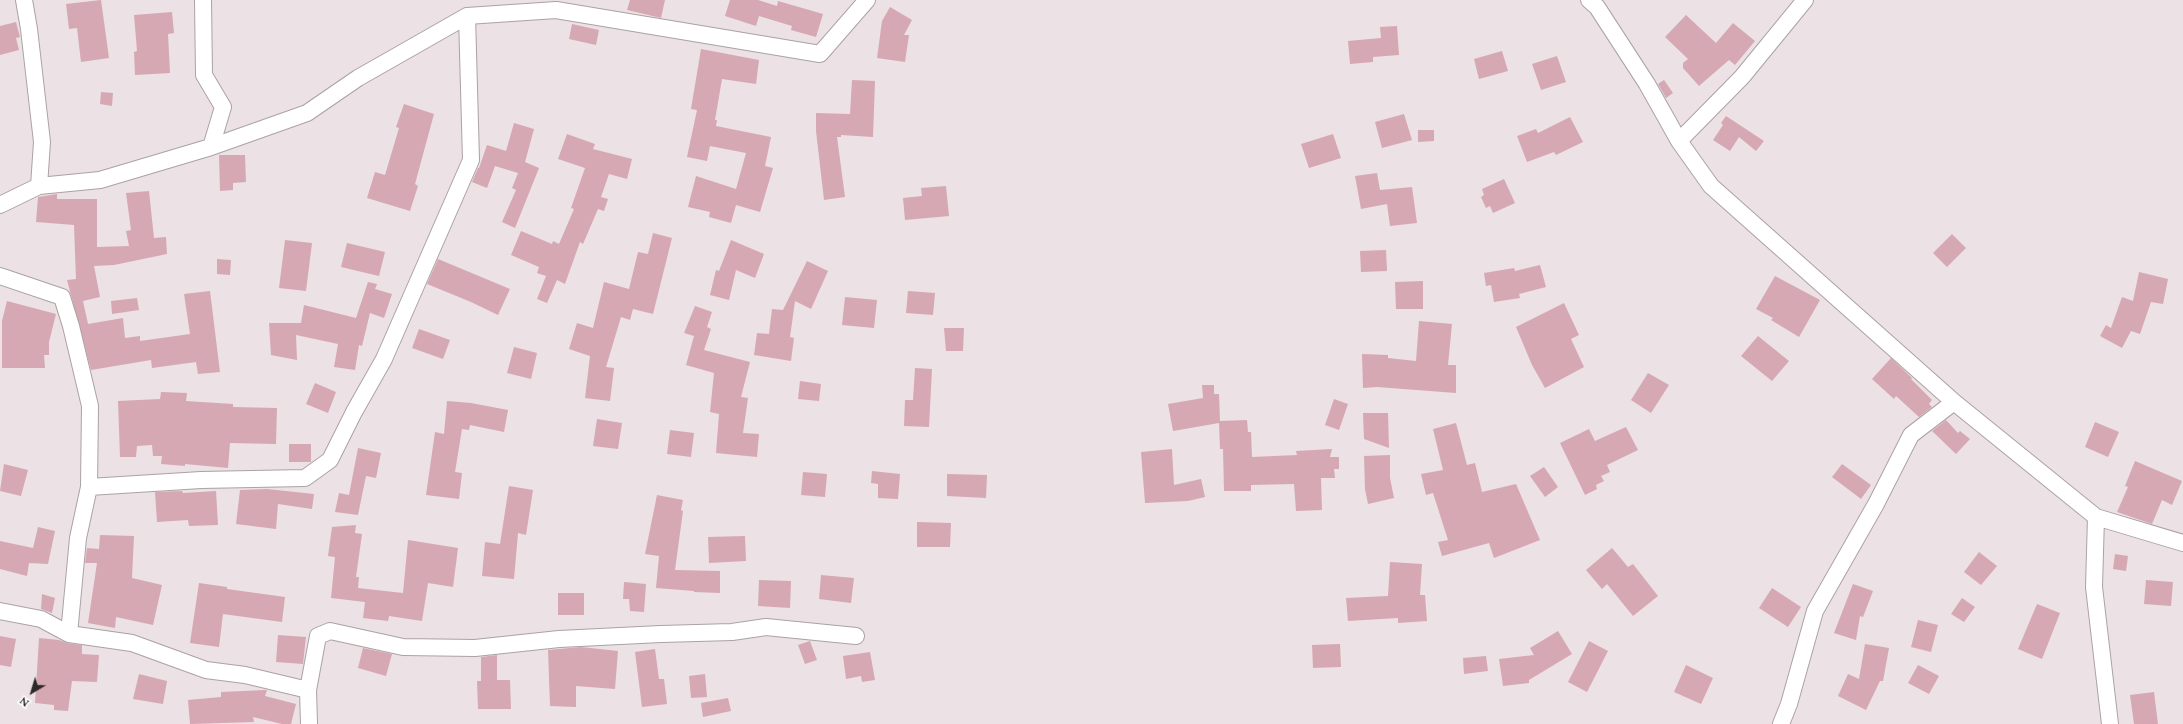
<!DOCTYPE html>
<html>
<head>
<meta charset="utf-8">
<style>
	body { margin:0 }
	#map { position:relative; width:2183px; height:724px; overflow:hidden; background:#ece1e4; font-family:Spectral,serif }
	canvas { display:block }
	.north { position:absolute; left:12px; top:672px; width:40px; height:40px; -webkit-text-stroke:3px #fff; paint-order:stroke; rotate:218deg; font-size:11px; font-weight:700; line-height:16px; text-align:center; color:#2c2829 }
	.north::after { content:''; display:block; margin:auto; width:14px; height:18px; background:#2c2829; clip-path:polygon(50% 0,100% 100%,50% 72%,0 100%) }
</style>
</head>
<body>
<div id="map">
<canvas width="2183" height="724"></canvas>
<div class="north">N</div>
</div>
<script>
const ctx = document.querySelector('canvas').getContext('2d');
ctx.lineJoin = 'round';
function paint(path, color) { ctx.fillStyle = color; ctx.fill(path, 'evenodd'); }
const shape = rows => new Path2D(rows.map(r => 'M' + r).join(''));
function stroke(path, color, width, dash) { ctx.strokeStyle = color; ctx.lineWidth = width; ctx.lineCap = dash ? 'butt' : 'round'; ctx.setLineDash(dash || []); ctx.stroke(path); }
paint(shape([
	[101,0,109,58,81,62,77,28,69,29,66,4],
	[630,0,665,0,661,18,627,10],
	[730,0,758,0,777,6,778,1,823,14,816,37,791,30,792,26,759,16,756,26,725,16],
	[890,7,912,20,904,35,909,35,905,62,877,58,882,21],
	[172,12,174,33,168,34,170,73,135,75,134,52,137,51,134,15],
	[1686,15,1716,43,1733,23,1755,41,1735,65,1729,60,1699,86,1683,68,1683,63,1688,59,1665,37],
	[16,22,20,37,16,38,19,50,0,55,0,26],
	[572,24,599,30,596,45,569,39],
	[1397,26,1399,55,1373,57,1373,62,1350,64,1348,41,1381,38,1380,27],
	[701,49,759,60,756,84,722,79,715,120,717,120,716,126,771,137,765,166,773,168,760,212,736,205,731,223,709,217,710,212,688,207,696,176,736,189,746,153,710,146,707,161,687,157,697,110,691,109],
	[1502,51,1508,71,1479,79,1474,59],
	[1557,56,1566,82,1541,90,1532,64],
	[852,80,875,81,873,137,841,135,841,137,837,137,845,197,824,200,816,131,816,113,850,114],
	[1664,80,1673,93,1666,98,1658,84],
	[101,92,113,93,112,106,100,104],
	[404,104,434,114,415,184,418,186,410,211,367,198,375,172,385,175,399,128,396,127],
	[1404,114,1412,140,1382,148,1375,122],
	[1726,116,1764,141,1756,151,1739,137,1730,151,1713,140,1723,125,1721,123],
	[1570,117,1583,142,1556,155,1554,152,1527,162,1517,136,1536,129,1538,133],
	[514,123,534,129,525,162,539,168,515,228,502,222,516,190,512,188,518,173,495,166,487,188,472,182,478,168,479,168,487,145,506,151],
	[1418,130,1434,130,1434,141,1418,142],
	[567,134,595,144,593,149,632,159,627,179,609,174,601,197,608,199,604,211,598,209,583,244,580,242,565,284,557,280,547,303,537,299,546,276,537,273,539,267,511,255,521,231,552,244,553,241,559,244,574,209,571,208,585,168,558,159],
	[1333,134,1341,158,1309,168,1301,144],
	[219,155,245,155,246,182,233,183,233,190,220,191],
	[1377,173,1380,190,1412,187,1417,223,1390,226,1387,204,1361,209,1355,176],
	[1504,179,1515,203,1493,213,1490,206,1486,208,1481,197,1484,195,1482,189],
	[946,186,949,216,905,220,903,198,922,196,921,188],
	[149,191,154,238,166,237,167,254,114,265,94,266,100,297,83,301,88,324,123,318,125,338,140,336,140,341,190,334,184,294,210,291,220,372,198,374,196,362,152,368,151,360,91,370,67,280,76,279,74,225,36,222,38,197,57,194,57,199,97,199,97,247,129,246,126,231,131,230,126,193],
	[653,233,672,238,653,314,633,309,630,320,621,317,606,367,614,368,610,401,585,398,590,356,569,349,577,323,593,328,604,282,629,289,638,252,648,254],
	[1952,234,1966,248,1947,267,1933,253],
	[285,240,312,243,306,291,279,288],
	[731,240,764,254,755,278,736,270,729,300,710,295,716,270,719,271],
	[347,243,385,252,379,276,341,267],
	[1386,250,1387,271,1361,272,1360,251],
	[217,259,231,260,230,275,217,274],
	[438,259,510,289,498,315,471,302,427,284],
	[807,261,828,271,811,309,795,301,790,337,794,338,791,361,754,355,757,333,769,334,772,309,783,310],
	[1540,265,1546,287,1519,294,1520,298,1494,302,1491,285,1486,286,1484,273,1514,268,1515,271],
	[2139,272,2168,279,2163,304,2151,302,2140,334,2131,331,2122,348,2100,336,2106,325,2111,328,2122,297,2133,301],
	[1775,276,1820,300,1799,337,1771,320,1773,318,1756,309],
	[1423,281,1423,309,1396,309,1395,282],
	[368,282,377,284,375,289,392,294,384,318,370,313,362,346,359,345,355,370,334,367,338,344,296,335,297,360,271,355,269,323,301,323,304,305,356,318],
	[908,291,935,293,933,315,906,313],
	[845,297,877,300,874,328,842,325],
	[137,298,139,310,112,314,111,301],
	[7,301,56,314,49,342,49,355,44,355,45,368,2,368,2,321],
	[1564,303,1579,335,1571,339,1584,367,1545,388,1532,365,1516,327],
	[695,306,712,312,707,327,711,329,704,350,750,362,741,397,748,398,743,433,759,434,757,457,716,453,719,414,710,412,714,373,686,365,694,336,684,333],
	[1419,321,1452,324,1448,365,1456,365,1456,393,1377,387,1363,388,1362,354,1388,355,1388,358,1416,361],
	[944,328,964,328,963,351,946,351],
	[419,329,450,340,443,359,412,348],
	[1758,336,1789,361,1772,381,1741,356],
	[514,347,537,353,531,379,507,373],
	[1891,358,1912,378,1911,379,1932,400,1929,404,1932,407,1919,417,1896,396,1894,399,1872,379],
	[915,368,932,369,929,427,904,426,905,400,913,400],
	[1648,373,1669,385,1651,413,1631,400],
	[800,381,821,384,819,401,798,399],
	[315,383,336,392,328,413,306,404],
	[1202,385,1214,385,1214,394,1219,394,1220,421,1247,420,1248,432,1251,432,1252,457,1297,455,1296,451,1332,449,1330,457,1339,457,1339,469,1334,469,1335,478,1321,478,1322,510,1296,511,1294,484,1251,485,1251,491,1224,491,1223,449,1220,449,1219,423,1173,431,1168,404,1203,398],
	[161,392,187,393,186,401,233,404,233,407,277,408,276,444,230,443,228,468,185,464,185,466,161,464,162,456,153,456,152,445,137,446,136,457,120,457,118,401,160,399],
	[1334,399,1348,404,1339,430,1325,425],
	[447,401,471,403,508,410,504,432,470,425,469,430,462,429,455,472,462,473,459,499,426,495,435,432,444,434],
	[1363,413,1388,413,1389,448,1364,439],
	[597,419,622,423,618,449,593,446],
	[1946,420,1958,433,1960,431,1970,439,1956,454,1932,431],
	[2095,422,2119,432,2108,457,2085,447],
	[1456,423,1467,465,1475,463,1482,492,1516,484,1540,540,1494,558,1489,543,1442,556,1438,542,1448,540,1433,493,1426,495,1421,474,1443,470,1433,429],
	[1626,427,1638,450,1607,465,1610,472,1601,476,1604,481,1596,485,1597,489,1585,495,1560,443,1589,429,1595,441],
	[670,430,694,433,691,457,667,454],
	[289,444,311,444,311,462,289,462],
	[358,448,381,453,376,478,366,476,358,515,335,512,339,493,349,495],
	[1172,449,1174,485,1201,479,1205,497,1188,501,1145,503,1141,452],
	[1390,455,1390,478,1394,498,1368,504,1365,489,1364,456],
	[2135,461,2182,481,2172,505,2162,500,2152,524,2117,512,2128,487,2125,486],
	[4,464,28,470,21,496,0,491],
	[1842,464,1871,485,1861,499,1832,477],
	[1544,467,1558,487,1545,497,1530,476],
	[872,471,900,474,898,499,878,498,878,484,871,483],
	[803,472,827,474,825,497,801,495],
	[947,474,987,475,986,498,947,496],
	[509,486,533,490,526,535,518,533,514,579,482,576,485,542,500,544],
	[267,489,314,494,312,509,278,504,276,529,236,524,240,490],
	[182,491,183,493,216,491,218,525,189,526,188,520,157,522,155,492],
	[657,495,683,500,681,510,683,511,675,570,720,571,720,593,694,592,694,591,656,588,659,556,645,554],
	[917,522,951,523,950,547,917,547],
	[356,525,355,533,362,534,356,577,359,577,358,588,403,593,408,540,458,548,453,587,428,583,422,621,389,616,388,621,363,618,365,602,331,598,335,557,328,556,332,527],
	[38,527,55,531,48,564,29,563,27,576,0,569,0,541,33,548],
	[100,535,134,536,132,578,162,585,153,625,116,617,115,628,88,623,97,563,85,563,87,548,99,549],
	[745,536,746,561,709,563,708,537],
	[1612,548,1628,567,1633,564,1658,596,1633,616,1607,584,1602,589,1586,570],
	[1979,552,1997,566,1981,585,1964,572],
	[2115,554,2128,556,2126,571,2113,569],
	[1390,562,1422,564,1420,595,1425,595,1427,621,1398,623,1398,618,1348,621,1346,598,1388,596],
	[821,575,854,578,851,603,819,599],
	[759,580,791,581,790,608,758,606],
	[2146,580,2173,582,2171,606,2144,604],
	[624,582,646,584,644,612,630,611,629,599,623,599],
	[199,583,227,587,227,589,285,597,282,622,223,614,219,647,190,643],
	[1853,584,1873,591,1863,617,1860,616,1856,640,1834,633],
	[1772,588,1801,607,1788,627,1759,608],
	[558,593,584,593,584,615,558,615],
	[42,594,55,598,52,613,41,609],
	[1962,598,1975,607,1964,622,1951,614],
	[2037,604,2060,613,2042,659,2018,649],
	[1918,620,1938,625,1931,652,1911,647],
	[1558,631,1572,654,1529,680,1529,683,1503,686,1499,659,1534,655,1530,648],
	[278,635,306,637,303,664,276,662],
	[0,636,16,639,11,667,0,665],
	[39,638,59,640,67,643,82,645,82,654,99,655,97,682,72,681,68,711,54,710,54,705,35,703],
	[810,641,817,660,805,664,798,645],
	[1589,641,1608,651,1587,692,1568,682],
	[1340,644,1341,667,1313,668,1312,645],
	[1865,644,1889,648,1883,681,1880,681,1866,710,1838,696,1848,674,1859,679],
	[581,647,618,651,615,689,576,686,576,707,550,706,548,650],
	[363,648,392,654,386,676,358,668],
	[655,649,659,679,664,679,667,704,642,707,635,652],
	[870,652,875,680,862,682,861,676,846,679,843,656],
	[497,655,497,680,510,680,511,709,478,709,477,681,481,681,481,657],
	[1486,656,1488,671,1464,674,1463,658],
	[1686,665,1713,678,1701,704,1674,692],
	[1918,665,1939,676,1929,694,1908,683],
	[139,674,167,681,163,704,133,699],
	[705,674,707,697,691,698,689,676],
	[265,690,267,690,265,696,296,704,291,724,282,724,253,717,254,722,190,724,188,700,221,697,221,692],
	[2154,692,2158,724,2134,724,2130,695],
	[728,698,731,711,703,717,701,703]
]), '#d6a8b3');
const minor = shape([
	[24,0,29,29,42,142,39,186],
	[203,0,204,75,223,107,211,147],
	[1589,0,1597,7,1647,84,1679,141,1711,186,1954,402,2096,517,2183,543],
	[1679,141,1742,77,1805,0],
	[0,205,39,186,100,180,211,147,307,113,358,78,467,16,556,10,820,54,867,0],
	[0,276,62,297,71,326,90,406,89,487,78,538,69,634],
	[89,487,201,480,305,478,330,460,354,412,384,359,471,160,467,16],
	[2096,517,2094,587,2110,724],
	[0,611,41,619,69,634,132,643,206,670,245,675,308,690],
	[309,724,308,690,318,636,330,631,403,647,475,648,559,639,661,634,732,632,766,627,856,636],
	[1781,724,1789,704,1815,611,1876,504,1911,435,1954,402]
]);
stroke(minor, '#aba2a4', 18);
stroke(minor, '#fff', 16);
</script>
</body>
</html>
